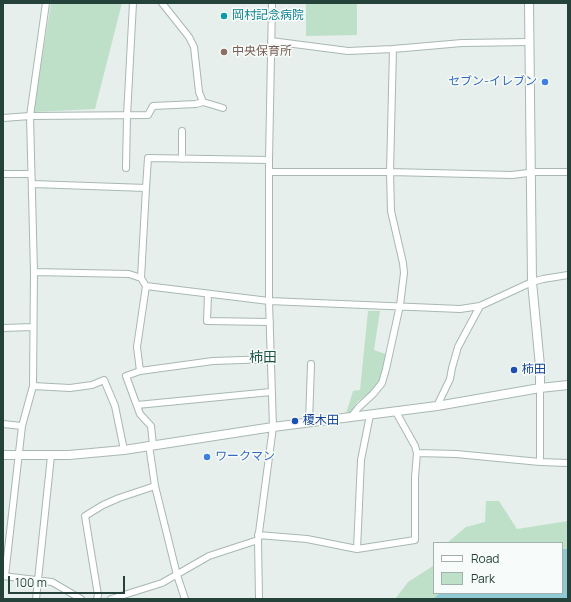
<!DOCTYPE html>
<html>
<head>
<meta charset="utf-8">
<style>
	body { margin:0 }
	#map { position:relative; width:571px; height:602px; overflow:hidden; background:#e6efeb; font-family:Manrope,sans-serif }
	canvas { display:block }
	.frame { position:absolute; inset:0; border:4px solid #24423a; pointer-events:none }
	.legend { position:absolute; left:433px; top:542px; width:130px; height:52px; box-sizing:border-box; background:#f7fbf9; border:1px solid #a3b1ad; margin:0; padding:5px 7px; list-style:none; font-size:12px; color:#24423a }
	.legend li { display:flex; align-items:center; gap:8px; height:20px }
	.legend b { width:20px; border:1px solid #a3b1ad }
	.scale { position:absolute; left:8px; top:576px; width:117px; height:18px; box-sizing:border-box; border:2px solid #24423a; border-top:0; padding-left:5px; font-size:12px; line-height:14px; white-space:nowrap; color:#24423a; -webkit-text-stroke:3px #f7fbf9; paint-order:stroke }
</style>
</head>
<body>
<div id="map">
<canvas width="571" height="602"></canvas>
<div class="frame"></div>
<ul class="legend">
<li><b style="height:5px;background:#fff"></b>Road</li>
<li><b style="height:11px;background:#bfe0c8"></b>Park</li>
</ul>
<div class="scale">100 m</div>
</div>
<script>
const ctx = document.querySelector('canvas').getContext('2d');
ctx.lineJoin = 'round';
function paint(path, color) { ctx.fillStyle = color; ctx.fill(path, 'evenodd'); }
const shape = rows => new Path2D(rows.map(r => 'M' + r).join(''));
function stroke(path, color, width, dash) { ctx.strokeStyle = color; ctx.lineWidth = width; ctx.lineCap = dash ? 'butt' : 'round'; ctx.setLineDash(dash || []); ctx.stroke(path); }
function write(font, color, halo, rows, align = 'center') {
  ctx.font = font + ' Manrope,"Noto Sans JP",sans-serif'; ctx.lineWidth = 3; ctx.setLineDash([]); ctx.textBaseline = 'middle'; ctx.strokeStyle = halo; ctx.fillStyle = color; for (const [text, x, y, turn = 0] of rows) {
    ctx.save(); ctx.translate(x, y); ctx.rotate((+turn || 0) * Math.PI / 180); ctx.textAlign = isNaN(turn) ? turn : align; if (halo) ctx.strokeText(text, 0, 0); ctx.fillText(text, 0, 0); ctx.restore();
  }
}
paint(shape([
	[51,3,122,3,95,109,33,112],
	[306,3,357,3,357,35,306,36],
	[368,311,380,311,374,350,388,355,385,370,376,388,357,402,346,420,344,420,353,391,360,390],
	[486,501,499,501,517,529,568,521,568,549,562,549,562,543,447,543,466,527,485,522],
	[434,564,434,593,440,593,433,599,395,599,408,582,433,566]
]), '#bfe0c8');
paint(shape([
	[562,549,568,549,568,599,433,599,440,593,562,593]
]), '#8ec9d4');
const minor = shape([
	[162,3,189,37,194,47,199,92,203,102,223,108],
	[271,41,348,51,393,49,462,43,529,42],
	[3,118,30,116,148,115,153,106,196,104,203,102],
	[182,159,182,131],
	[126,168,127,116,133,3],
	[270,172,390,172,512,175,536,172,568,172],
	[3,174,31,174],
	[33,184,146,188,148,158,269,160],
	[34,272,129,274,141,278,146,286,269,301,460,309,480,306,532,282,543,279,568,275],
	[141,278,146,188],
	[146,286,137,347,140,371,126,376,140,414,151,426,153,445],
	[208,294,207,321,270,322],
	[3,328,33,327],
	[140,371,213,361,271,359],
	[33,386,70,388,92,385,104,380,115,406,124,450],
	[137,405,271,392],
	[437,406,450,379,452,368,458,347,480,306],
	[396,412,415,446,417,453,456,454,540,462,568,463],
	[351,417,359,407,373,394,382,383,386,369,400,305,404,273,403,263,391,211,390,172,393,49],
	[309,422,311,364],
	[3,424,22,426],
	[149,445,155,486,177,575,185,599],
	[540,462,540,388],
	[258,535,307,539,357,549,415,540,415,477,417,453],
	[357,549,361,460,370,415],
	[3,576,52,582,81,599],
	[5,576,22,426,33,386,34,272,30,116,46,3],
	[36,599,51,456],
	[97,599,98,595,85,516,103,505,119,498,155,486],
	[111,599,162,583,209,556,258,540],
	[259,599,258,540,273,427,269,301,269,160,272,3]
]);
const tertiary = shape([
	[529,3,532,282,540,366,540,388],
	[3,455,69,455,124,450,273,427,437,406,540,388,568,385]
]);
stroke(minor, '#a8b8b2', 8);
stroke(tertiary, '#a8b8b2', 10);
stroke(minor, '#fff', 6);
stroke(tertiary, '#fff', 8);
for (const [x, y, r, color] of [
	[224,16,4,"#0f9aa8"],
	[224,52,4,"#8d6e63"],
	[545,82,4,"#3f7fe0"],
	[514,370,4,"#1a4fb4"],
	[295,421,4,"#1a4fb4"],
	[207,457,4,"#3f7fe0"]
]) { const dot = new Path2D(); dot.arc(x, y, r, 0, 2 * Math.PI); ctx.fillStyle = color; ctx.fill(dot); stroke(dot, '#f7fbf9', 1.5); }
write('12px', '#0d838f', '#f7fbf9', [
	["岡村記念病院",232,16]
], 'left');
write('12px', '#785e54', '#f7fbf9', [
	["中央保育所",232,52]
], 'left');
write('12px', '#366cbe', '#f7fbf9', [
	["セブン-イレブン",537,82],
	["ワークマン",215,457,"left"]
], 'right');
write('12px', '#164399', '#f7fbf9', [
	["柿田",522,370],
	["榎木田",303,421]
], 'left');
write('14px', '#1f5548', '#f7fbf9', [
	["柿田",263,358]
]);
</script>
</body>
</html>
